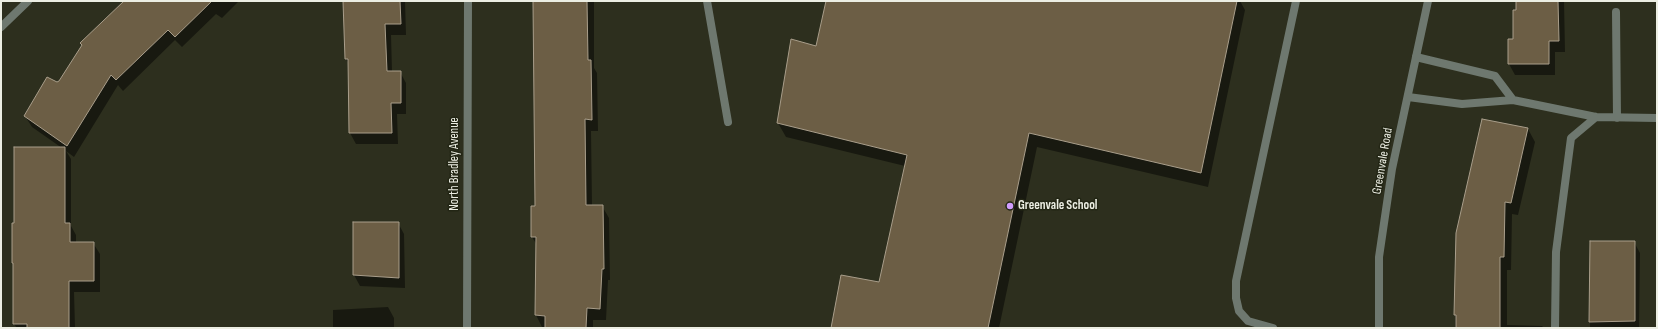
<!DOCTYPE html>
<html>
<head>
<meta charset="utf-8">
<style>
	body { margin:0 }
	#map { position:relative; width:1658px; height:329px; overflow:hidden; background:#2d2f1e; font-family:"Sofia Sans Condensed",sans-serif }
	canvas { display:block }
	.frame { position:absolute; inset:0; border:2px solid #eceee3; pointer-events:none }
</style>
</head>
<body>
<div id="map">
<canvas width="1658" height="329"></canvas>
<div class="frame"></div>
</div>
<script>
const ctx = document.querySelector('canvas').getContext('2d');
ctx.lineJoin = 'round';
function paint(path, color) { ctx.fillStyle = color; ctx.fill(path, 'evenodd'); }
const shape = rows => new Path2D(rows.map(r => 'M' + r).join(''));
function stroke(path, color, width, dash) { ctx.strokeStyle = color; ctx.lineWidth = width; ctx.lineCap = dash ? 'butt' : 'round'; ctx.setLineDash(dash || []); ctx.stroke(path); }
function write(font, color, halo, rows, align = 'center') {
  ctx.font = font + ' "Sofia Sans Condensed",sans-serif'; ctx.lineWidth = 3; ctx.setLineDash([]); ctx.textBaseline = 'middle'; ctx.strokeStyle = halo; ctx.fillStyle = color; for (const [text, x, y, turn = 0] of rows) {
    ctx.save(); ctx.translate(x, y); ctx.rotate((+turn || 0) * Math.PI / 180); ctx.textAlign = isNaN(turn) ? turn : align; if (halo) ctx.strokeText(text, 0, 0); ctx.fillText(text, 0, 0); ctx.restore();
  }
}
paint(shape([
	[125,1,239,1,222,18,216,14,182,47,175,40,123,91,118,85,74,157,66,151,71,159,71,226,76,235,76,243,93,243,100,254,100,292,74,292,75,328,17,328,14,324,15,224,62,148,32,127,25,116,58,84],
	[344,1,405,1,406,35,391,35,392,72,400,72,406,83,406,114,397,114,398,144,356,144,350,133,349,64,346,59],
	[534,1,594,1,594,68,597,73,598,131,591,131,592,206,602,206,609,218,610,280,608,280,606,320,593,320,593,328,546,328,542,327,536,315,537,245,532,237,532,207,536,207],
	[827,1,1240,1,1245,10,1208,187,1037,147,999,328,832,328,880,283,905,166,786,137,778,123,817,47],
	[1517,1,1564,1,1565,52,1555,52,1555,75,1515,75,1509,64,1509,40,1514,40],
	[1483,120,1528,129,1535,142,1518,215,1512,214,1511,270,1507,270,1507,325,1542,326,1544,328,1455,328,1457,234],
	[354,223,398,223,404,234,405,288,360,286,354,275],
	[1591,242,1634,242,1640,253,1639,328,1590,328],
	[388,307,394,318,394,328,333,328,333,310]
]), '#0007');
const building = shape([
	[124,1,212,1,175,37,168,30,116,80,111,75,67,146,24,116,47,77,57,82,59,81,82,45,80,43,124,1],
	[343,1,400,1,401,24,385,24,387,71,401,71,401,103,391,103,392,133,349,133,348,59,345,59,343,1],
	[533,1,587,1,588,60,591,60,592,120,585,119,586,205,603,205,604,269,602,269,600,309,587,308,586,328,545,328,545,316,535,315,536,237,531,237,531,206,535,206,533,1],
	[826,1,1237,1,1201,173,1029,133,988,328,831,328,841,275,879,282,907,155,777,123,791,39,816,46,826,1],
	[1516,1,1558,1,1559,41,1549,41,1549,64,1508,64,1508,39,1513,39,1513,10,1516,10,1516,1],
	[1482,119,1528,128,1511,203,1505,202,1504,257,1500,257,1500,328,1456,328,1456,315,1454,315,1456,233,1482,119],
	[14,147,65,147,65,223,70,223,70,242,94,242,94,281,69,281,69,328,27,328,27,324,13,324,13,263,12,263,12,223,14,223,14,147],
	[353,222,399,222,399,278,353,275,353,222],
	[1590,241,1635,241,1635,321,1589,322,1590,241]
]);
paint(building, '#6c5e45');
stroke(building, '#a99e8b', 1);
stroke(shape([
	[707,1,728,122],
	[1616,12,1617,118],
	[1416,57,1495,76,1513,100],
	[1408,97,1462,104,1513,100,1596,117,1657,118],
	[1273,328,1248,321,1239,311,1236,298,1236,281,1296,1],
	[1555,328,1556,252,1571,138,1596,117]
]), '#6e786f', 8);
stroke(shape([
	[1,27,28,1],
	[467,328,468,1],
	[1379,328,1379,257,1392,169,1428,1]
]), '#6e786f', 8);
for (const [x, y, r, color] of [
	[1010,206,4,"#d19dfe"]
]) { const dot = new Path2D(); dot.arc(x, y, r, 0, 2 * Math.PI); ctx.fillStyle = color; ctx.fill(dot); stroke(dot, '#232615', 1.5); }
write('13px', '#eceee3', '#232615', [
	["Greenvale Road",1383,161,-80],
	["North Bradley Avenue",455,164,-90]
]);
write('bold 13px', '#eceee3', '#232615', [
	["Greenvale School",1018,206]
], 'left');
</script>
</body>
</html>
